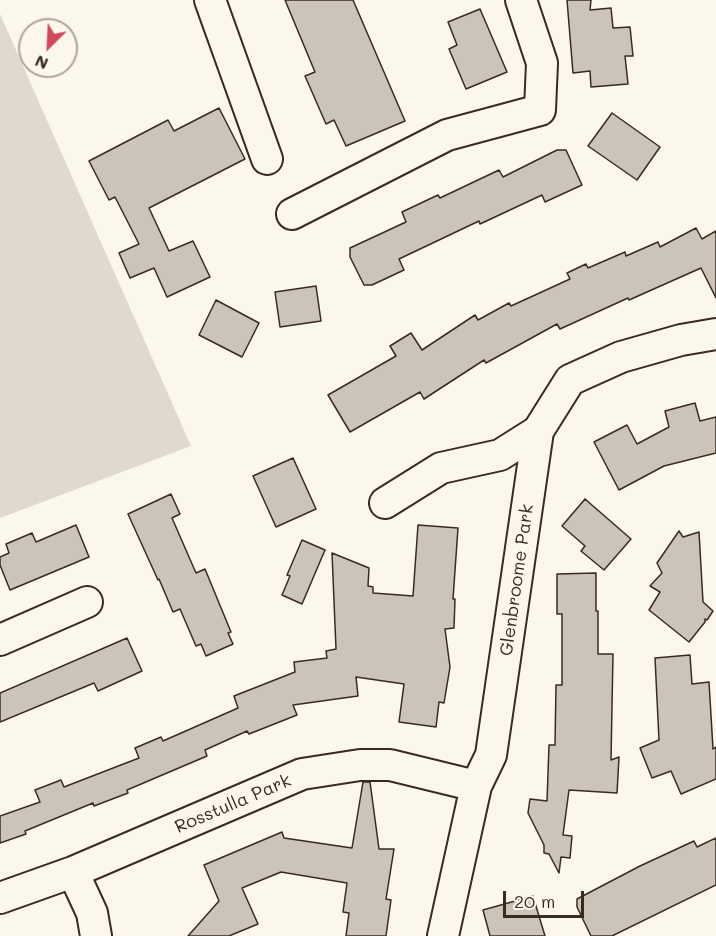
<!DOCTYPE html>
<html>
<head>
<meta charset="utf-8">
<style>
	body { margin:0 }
	#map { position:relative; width:716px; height:936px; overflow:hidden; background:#fbf7ec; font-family:Mali,sans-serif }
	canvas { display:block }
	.north { position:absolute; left:18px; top:18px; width:60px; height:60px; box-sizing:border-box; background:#fbf7ec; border:2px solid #aea59a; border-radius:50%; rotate:204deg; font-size:16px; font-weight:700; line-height:24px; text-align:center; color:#3b2a1e }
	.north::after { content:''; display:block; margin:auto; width:21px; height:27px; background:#d1495b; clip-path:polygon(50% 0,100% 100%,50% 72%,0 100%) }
	.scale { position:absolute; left:503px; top:891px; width:81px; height:27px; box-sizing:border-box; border:3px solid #3b2a1e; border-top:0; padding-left:8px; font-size:18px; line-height:21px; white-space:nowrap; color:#3b2a1e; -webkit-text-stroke:4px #fbf7ec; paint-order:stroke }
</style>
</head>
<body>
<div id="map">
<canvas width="716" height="936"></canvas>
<div class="north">N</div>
<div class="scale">20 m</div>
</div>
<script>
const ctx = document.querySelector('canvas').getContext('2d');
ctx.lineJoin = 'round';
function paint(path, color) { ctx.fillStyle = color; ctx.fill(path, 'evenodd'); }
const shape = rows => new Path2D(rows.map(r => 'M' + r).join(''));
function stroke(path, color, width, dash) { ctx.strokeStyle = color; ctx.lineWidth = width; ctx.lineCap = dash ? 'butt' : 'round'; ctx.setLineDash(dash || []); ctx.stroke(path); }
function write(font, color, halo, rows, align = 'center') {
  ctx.font = font + ' Mali,sans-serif'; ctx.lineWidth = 6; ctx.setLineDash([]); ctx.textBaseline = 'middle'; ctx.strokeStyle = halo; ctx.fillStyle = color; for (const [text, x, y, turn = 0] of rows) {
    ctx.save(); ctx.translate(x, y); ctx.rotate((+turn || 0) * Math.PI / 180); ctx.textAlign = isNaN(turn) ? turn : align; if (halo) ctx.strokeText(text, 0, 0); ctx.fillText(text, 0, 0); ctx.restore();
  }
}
paint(shape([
	[0,14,191,446,0,518]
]), '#dfd9ce');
const building = shape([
	[285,0,353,0,405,121,346,146,334,120,326,124,305,76,315,72,285,0],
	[567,0,591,0,590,10,611,8,613,28,630,27,633,56,625,56,628,84,591,87,590,71,573,73,567,0],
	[480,9,507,72,466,89,449,49,457,45,448,22,480,9],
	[219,108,245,159,149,208,169,251,193,241,210,277,167,297,154,268,130,278,119,253,139,244,115,197,109,200,89,161,168,120,174,131,219,108],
	[612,113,660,147,637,180,588,146,612,113],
	[557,150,566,150,582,185,545,202,542,195,480,224,479,221,399,259,404,270,372,285,364,285,350,257,350,248,406,222,402,212,438,195,440,198,499,170,503,177,557,150],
	[696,228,702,239,716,231,716,298,701,268,629,300,628,298,560,329,557,324,486,363,484,360,424,399,420,392,350,432,328,395,396,356,390,346,411,333,422,350,475,315,478,320,509,303,511,306,570,279,567,273,586,264,588,268,625,252,626,256,658,242,660,247,696,228],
	[316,286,321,321,280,327,275,292,316,286],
	[216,300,259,323,242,357,199,335,216,300],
	[695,403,700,421,716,417,716,453,664,466,619,490,594,442,627,425,637,444,669,427,665,411,695,403],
	[293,458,316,509,276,527,253,476,293,458],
	[171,494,180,514,172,518,196,573,205,569,231,632,228,633,233,644,206,656,201,644,196,646,180,609,173,612,159,579,158,580,128,514,171,494],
	[585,499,631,539,604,570,581,551,585,546,562,526,585,499],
	[76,525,89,557,10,590,0,565,0,557,9,553,6,544,32,533,36,542,76,525],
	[418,525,458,528,453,599,455,599,454,628,445,629,450,667,444,703,439,702,436,727,399,722,404,684,356,677,358,696,293,705,297,715,249,734,247,731,205,750,207,756,127,790,128,793,94,806,93,803,25,831,26,834,0,843,0,816,40,802,35,790,61,780,64,787,139,758,135,748,161,737,163,741,238,708,234,696,295,672,294,662,327,658,326,651,336,649,332,553,369,568,368,586,373,587,373,593,413,596,418,525],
	[679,531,683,537,699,532,703,602,713,611,707,620,705,619,705,622,689,642,649,610,660,592,650,586,662,573,657,563,679,531],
	[302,540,325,550,302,604,282,595,290,576,287,575,302,540],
	[596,573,596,611,598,611,598,654,613,654,611,760,619,757,617,793,569,790,563,835,572,836,570,858,561,857,559,873,549,854,544,853,544,845,528,813,530,799,547,801,549,745,555,745,556,685,562,685,562,614,557,614,557,574,596,573],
	[127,638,142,671,98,691,94,683,0,722,0,693,127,638],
	[690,655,692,684,709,682,713,749,716,747,716,779,681,794,671,771,652,778,640,748,659,740,655,658,690,655],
	[363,782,370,782,379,849,394,849,386,899,391,900,386,936,346,936,349,913,343,912,347,883,281,872,242,888,258,924,229,936,188,936,219,901,204,865,282,832,284,838,352,848,363,782],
	[716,838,716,885,612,936,591,936,577,907,577,899,640,866,694,841,697,847,716,838],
	[533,896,545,936,490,936,483,910,533,896]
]);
paint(building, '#ccc4b9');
stroke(building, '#3b2a1e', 1.5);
const minor = shape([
	[210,0,267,159],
	[292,214,447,135,540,110,542,63,521,0],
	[385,503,441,468,500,455,538,431],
	[0,640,87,602],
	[73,872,92,913,96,936],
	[0,898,73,872,302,774,360,765,390,765,476,786],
	[443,936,476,786,491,755,538,431,570,380,621,357,681,340,716,334]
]);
stroke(minor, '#3b2a1e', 34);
stroke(minor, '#fbf7ec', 30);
write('18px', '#3b2a1e', '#fbf7ec', [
	["Glenbroome Park",517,580,-82],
	["Rosstulla Park",233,804,-23]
]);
</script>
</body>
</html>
